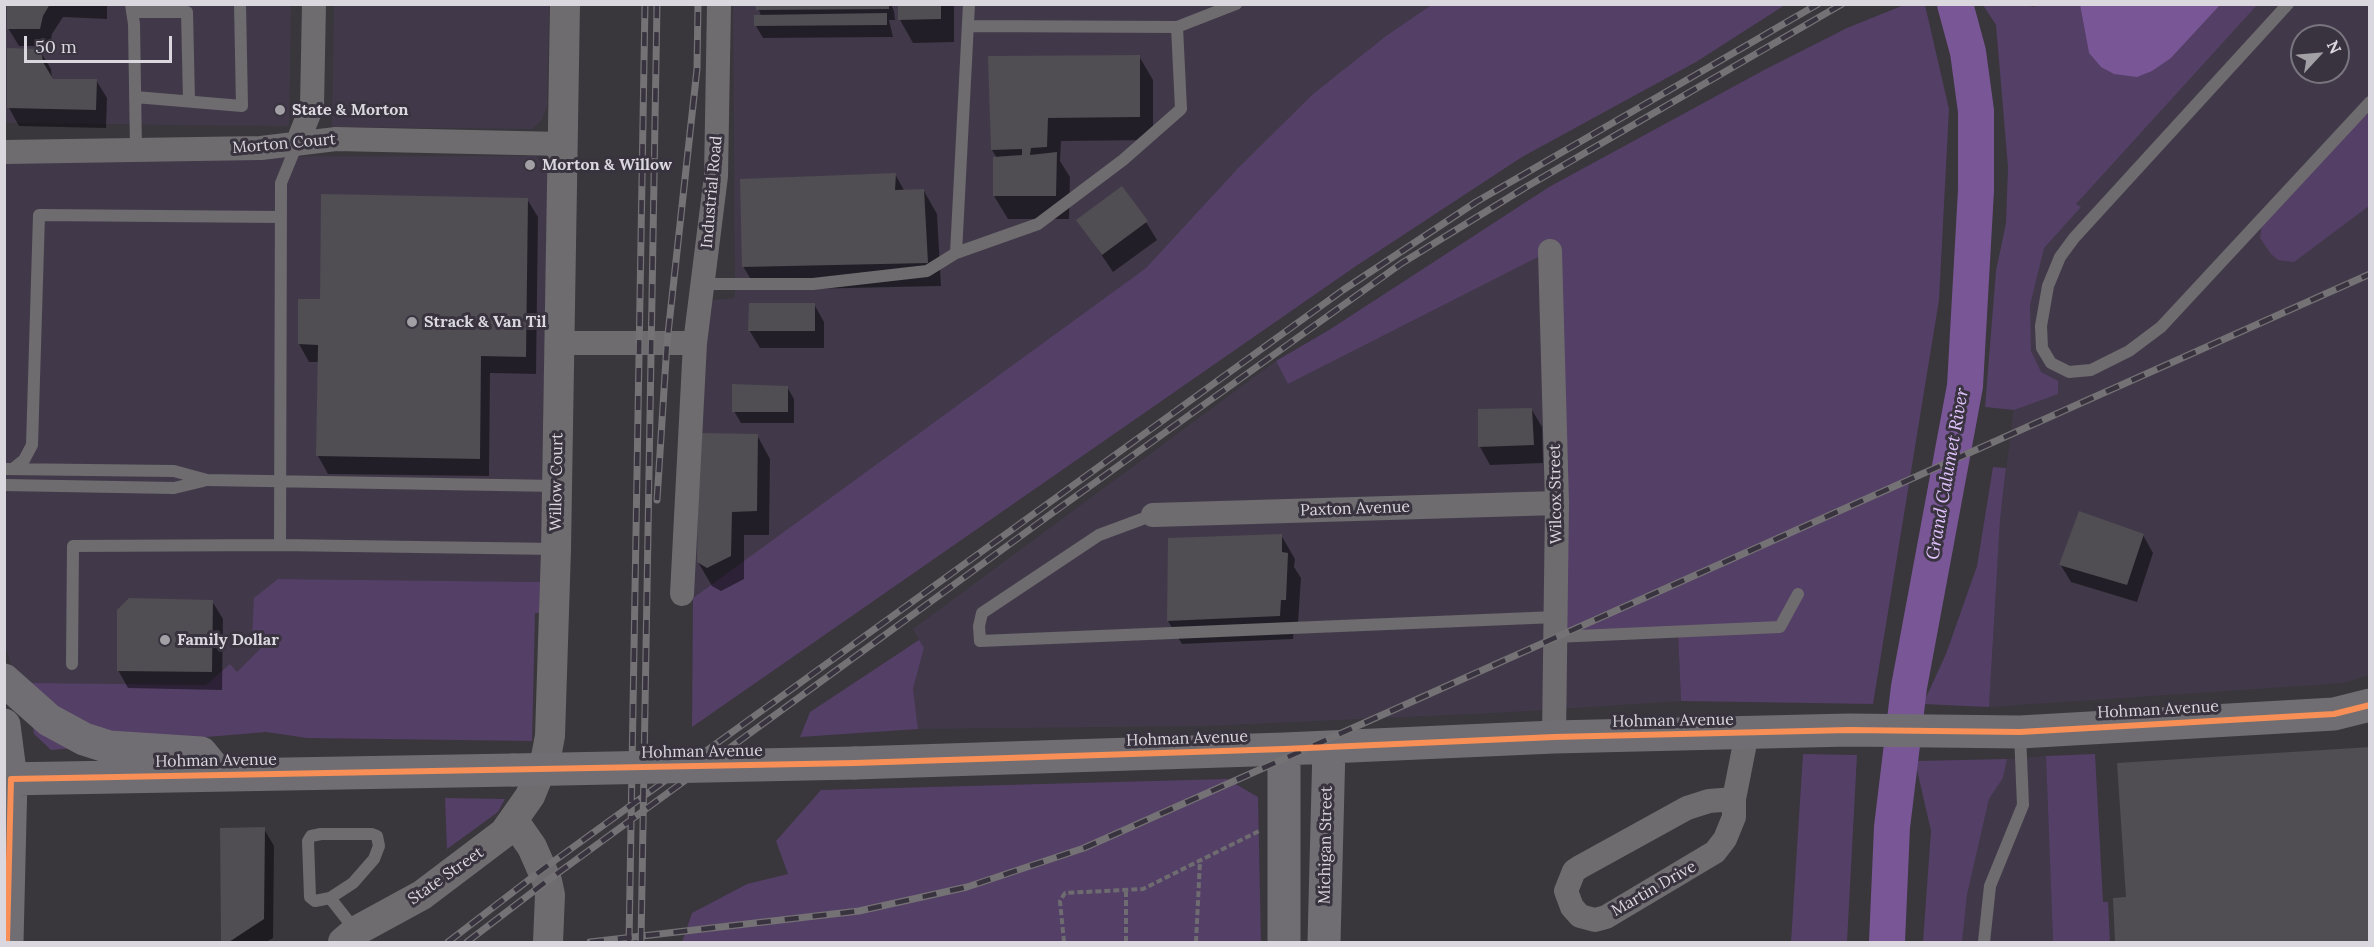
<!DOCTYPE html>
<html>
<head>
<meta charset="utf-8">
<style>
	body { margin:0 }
	#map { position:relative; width:2374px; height:947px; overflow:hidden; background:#39363c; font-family:Lora,serif }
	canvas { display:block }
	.frame { position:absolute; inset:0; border:6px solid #dad7de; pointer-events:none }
	.north { position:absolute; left:2290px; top:24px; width:60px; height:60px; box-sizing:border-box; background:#39333f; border:2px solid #79757f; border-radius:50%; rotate:64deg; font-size:16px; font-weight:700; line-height:24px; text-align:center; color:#dad7de }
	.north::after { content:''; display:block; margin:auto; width:21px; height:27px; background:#a29fa5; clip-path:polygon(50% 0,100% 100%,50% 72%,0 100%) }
	.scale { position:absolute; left:24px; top:36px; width:148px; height:27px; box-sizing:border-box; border:3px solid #dad7de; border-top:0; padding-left:8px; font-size:18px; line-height:21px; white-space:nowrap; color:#dad7de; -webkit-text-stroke:4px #39333f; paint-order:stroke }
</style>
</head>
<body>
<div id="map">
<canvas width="2374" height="947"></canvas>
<div class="frame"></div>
<div class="north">N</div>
<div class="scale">50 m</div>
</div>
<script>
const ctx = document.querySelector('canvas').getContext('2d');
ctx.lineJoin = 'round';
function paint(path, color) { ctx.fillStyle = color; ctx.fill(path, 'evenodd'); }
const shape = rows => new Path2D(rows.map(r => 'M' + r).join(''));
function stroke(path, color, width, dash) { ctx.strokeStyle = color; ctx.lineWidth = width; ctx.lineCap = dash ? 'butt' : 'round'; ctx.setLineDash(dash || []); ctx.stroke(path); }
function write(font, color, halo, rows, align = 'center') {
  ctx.font = font + ' Lora,serif'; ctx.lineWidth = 6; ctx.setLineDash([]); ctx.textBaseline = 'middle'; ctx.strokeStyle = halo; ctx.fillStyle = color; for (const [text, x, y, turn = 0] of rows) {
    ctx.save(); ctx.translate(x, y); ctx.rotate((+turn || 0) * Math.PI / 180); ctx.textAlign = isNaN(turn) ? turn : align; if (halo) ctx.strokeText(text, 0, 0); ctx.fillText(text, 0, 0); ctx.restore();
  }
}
paint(shape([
	[5,5,291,5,289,126,5,123],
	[334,5,549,5,547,107,541,121,532,129,332,127],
	[733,5,1433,5,1386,36,1313,94,1239,167,1146,268,693,598,697,405,708,301,735,298],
	[1992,5,2369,5,2369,675,2344,683,1989,707,2000,520,2046,149],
	[2302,36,2338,36,2338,72,2302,72],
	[536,156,548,171,540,582,278,579,261,648,237,672,230,664,206,685,18,684,4,643,4,160,15,157],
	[1550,251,1678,632,1681,701,1513,712,1205,726,918,729,913,689,924,649,913,629,1276,361,1288,384],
	[2046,756,2053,942,1962,942,1967,895,1989,799,2003,778,2007,759]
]), '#413949');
paint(shape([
	[1433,4,1785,5,1696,62,1522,157,1356,266,692,727,693,598,1146,268,1239,167,1313,94,1386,36],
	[1904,5,1925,5,1949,109,1939,300,1873,704,1681,701,1678,632,1555,637,1550,251,1288,384,1276,361,1329,330,1549,187,1764,70,1847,28],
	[1983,5,2027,5,2033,7,2039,5,2080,5,2089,53,2101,67,2171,58,2220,5,2257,5,2076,204,2081,207,2044,248,2030,305,2031,351,2041,372,2058,381,2058,394,2014,410,1985,407,1996,271,2006,223,2008,167,1996,25],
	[2369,112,2369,206,2294,262,2278,260,2271,254,2260,238,2263,218],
	[1993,467,2006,468,2000,520,1989,707,1923,704,1946,654,1977,566],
	[278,579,540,582,539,613,535,613,532,741,307,738,266,732,51,750,34,734,26,683,206,685,230,664,237,672,261,648,252,639,254,598],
	[919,640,924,648,913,689,918,729,800,737,810,712],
	[1803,754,1857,755,1847,942,1791,942],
	[2095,754,2103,902,2108,902,2110,942,2053,942,2046,756],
	[2007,759,2003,778,1989,799,1967,895,1962,942,1923,942,1931,831,1915,761],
	[1227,779,1258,797,1261,942,682,942,692,913,747,884,788,874,776,841,821,790],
	[445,798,505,799,498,812,447,849]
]), '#543f66');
paint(shape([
	[2080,5,2080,4,2220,5,2171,58,2152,71,2137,77,2114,74,2101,67,2089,53]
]), '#795696');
paint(shape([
	[9,4,107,4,107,19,63,17,52,34,50,46,19,46,8,28],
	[148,4,172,4,172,9,151,9],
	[757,4,891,4,894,11,895,20,889,20,893,37,763,38,756,26,761,16],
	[900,4,954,4,954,42,913,43,900,20],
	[40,51,51,69,52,80,96,80,107,98,106,128,19,126,9,108],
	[1139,56,1153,80,1153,140,1061,141,1060,161,1070,177,1069,219,1008,219,994,196,997,158,992,150],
	[895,174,905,192,924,191,937,214,941,286,757,290,743,266],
	[527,199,538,217,536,374,490,373,489,476,328,474,318,456,319,362,309,362,299,344,300,300,321,300],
	[1078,220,1146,222,1157,240,1113,272],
	[814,304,824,322,824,348,760,348,749,330],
	[787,387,794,399,794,423,741,423,734,411],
	[1532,410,1542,427,1543,463,1490,465,1480,447],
	[757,435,770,459,769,535,744,535,744,579,721,591,712,586,698,562],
	[1281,535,1295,559,1294,567,1301,578,1298,623,1294,623,1293,639,1182,644,1168,621],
	[2143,535,2153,553,2137,602,2071,582,2060,564],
	[212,601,223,619,222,690,128,688,118,670],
	[2370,749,2370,942,2116,942,2114,900,2127,899],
	[222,829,264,829,274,846,273,938,266,942,222,942]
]), '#0007');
stroke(shape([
	[1887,942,1892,827,1909,687,1965,386,1976,190,1976,111,1968,52,1955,4]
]), '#795696', 36);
paint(shape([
	[7,4,50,4,43,16,40,29,7,29],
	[755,4,889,4,889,9,756,10],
	[898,4,941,4,941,19,898,20],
	[887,13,887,25,754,26,754,15],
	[7,48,41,49,43,62,53,79,97,79,96,110,7,108],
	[1140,55,1140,117,1048,118,1047,147,1031,148,1030,155,1057,152,1056,196,993,196,993,157,1022,155,1022,149,991,150,988,56],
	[896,173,895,190,924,189,928,263,742,267,740,179],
	[1122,186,1148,221,1102,255,1076,220],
	[321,194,528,198,526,357,481,356,480,459,316,456,318,345,298,344,298,299,320,299],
	[749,303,815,303,815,331,748,331],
	[732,384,788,386,788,412,732,412],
	[1532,408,1534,445,1478,447,1478,409],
	[699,433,758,434,757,511,732,512,731,556,707,568,697,562],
	[2079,511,2144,534,2127,585,2059,565],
	[1282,534,1282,552,1288,553,1286,600,1281,600,1280,616,1167,621,1168,538],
	[129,598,213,600,212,672,117,671,117,610],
	[2370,747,2370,942,2115,942,2113,898,2126,897,2117,763],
	[265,827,264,919,229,942,221,942,220,828]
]), '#504d53');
stroke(shape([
	[1064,942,1060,901,1065,893,1143,889,1259,831],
	[1126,942,1126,890],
	[1196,942,1200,861]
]), '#6e6c70', 4, [6, 3]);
stroke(shape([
	[131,4,134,24,136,149],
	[2288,4,2074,238,2060,257,2048,286,2041,326,2042,348,2051,363,2069,372,2091,370,2129,351,2161,327,2370,102],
	[132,12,187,12,189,101],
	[970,26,1177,27,1236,4],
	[135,97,242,106,240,4],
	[297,144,281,183,280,545,555,549],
	[956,253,1038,224,1123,160,1181,109,1177,27],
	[703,284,813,284,927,271,956,253,969,4],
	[4,469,174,471,207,480,557,486],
	[13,469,24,460,32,445,39,215,281,217],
	[4,485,174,488,203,481],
	[1153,515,1099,535,982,613,979,626,980,641,1556,617],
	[1555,637,1780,627,1798,594],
	[72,664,73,546,280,545],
	[330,898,353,883,374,859,379,846,377,836,372,834,321,834,311,836,308,841,310,897,315,901,330,898,356,931],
	[1984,942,1990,886,2023,805,2020,734]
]), '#6e6c6f', 12);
stroke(shape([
	[297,144,312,106,314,4],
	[4,152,261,148,336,139,563,144],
	[1550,251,1557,503,1554,737],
	[560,343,695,343],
	[1153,515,1557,503],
	[682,594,695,343,716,176,719,4],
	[1734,799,1709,801,1687,808,1580,867,1574,871,1566,891,1572,907,1580,916,1595,920,1606,917,1715,852,1725,839,1734,817,1734,799,1747,733]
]), '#6e6c6f', 24);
stroke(shape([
	[514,821,532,847,547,881,550,895,548,942],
	[343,942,356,931,422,895,504,833,530,796,546,757,550,736,556,549,565,4]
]), '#6e6c6f', 30);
stroke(shape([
	[4,680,49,720,84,739,109,747,201,753,219,775],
	[4,725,11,779,7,942],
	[1284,749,1284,942],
	[855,763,1284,749,1554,737,1849,730,2020,732,2334,714,2370,705],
	[4,779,513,770],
	[1324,942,1329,747]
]), '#706e72', 33);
const rail = shape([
	[657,500,667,343,697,69,698,4],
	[448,942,543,869,1343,290,1476,202,1818,4],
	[467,942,547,881,1051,514,1402,263,1526,187,1842,4],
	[590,942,859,911,967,887,1084,848,2370,274],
	[629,942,645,4],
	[641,942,657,4]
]);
stroke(rail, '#747275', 7);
stroke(rail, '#39333f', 4.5, [14]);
stroke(shape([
	[513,770,855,763]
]), '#706e72', 33);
stroke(shape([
	[7,942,11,779,855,763,1284,749,1554,737,1849,730,2020,732,2334,714,2370,705]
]), '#f78f57', 6);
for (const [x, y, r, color] of [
	[280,110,6,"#a29fa5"],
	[530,165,6,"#a29fa5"],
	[412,322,6,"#a29fa5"],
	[165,640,6,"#a29fa5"]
]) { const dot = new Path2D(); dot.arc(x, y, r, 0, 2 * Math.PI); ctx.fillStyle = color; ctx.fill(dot); stroke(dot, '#39333f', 2); }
write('bold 16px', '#dad7de', '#39333f', [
	["State & Morton",292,110],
	["Morton & Willow",542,165],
	["Strack & Van Til",424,322],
	["Family Dollar",177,640]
], 'left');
write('16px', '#dad7de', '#39333f', [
	["Morton Court",284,144,-5],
	["Industrial Road",712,192,-85],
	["Willow Court",557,482,-89],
	["Wilcox Street",1556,494,-91],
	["Paxton Avenue",1355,509,-2],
	["Hohman Avenue",2158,710,-3],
	["Hohman Avenue",1673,721,-1],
	["Hohman Avenue",1187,739,-2],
	["Hohman Avenue",702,752,-1],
	["Hohman Avenue",216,761,-1],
	["Michigan Street",1326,845,-89],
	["State Street",446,876,-35],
	["Martin Drive",1654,889,-30]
]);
write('italic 18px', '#e1c3fd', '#39333f', [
	["Grand Calumet River",1948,474,-80]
]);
</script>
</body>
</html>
